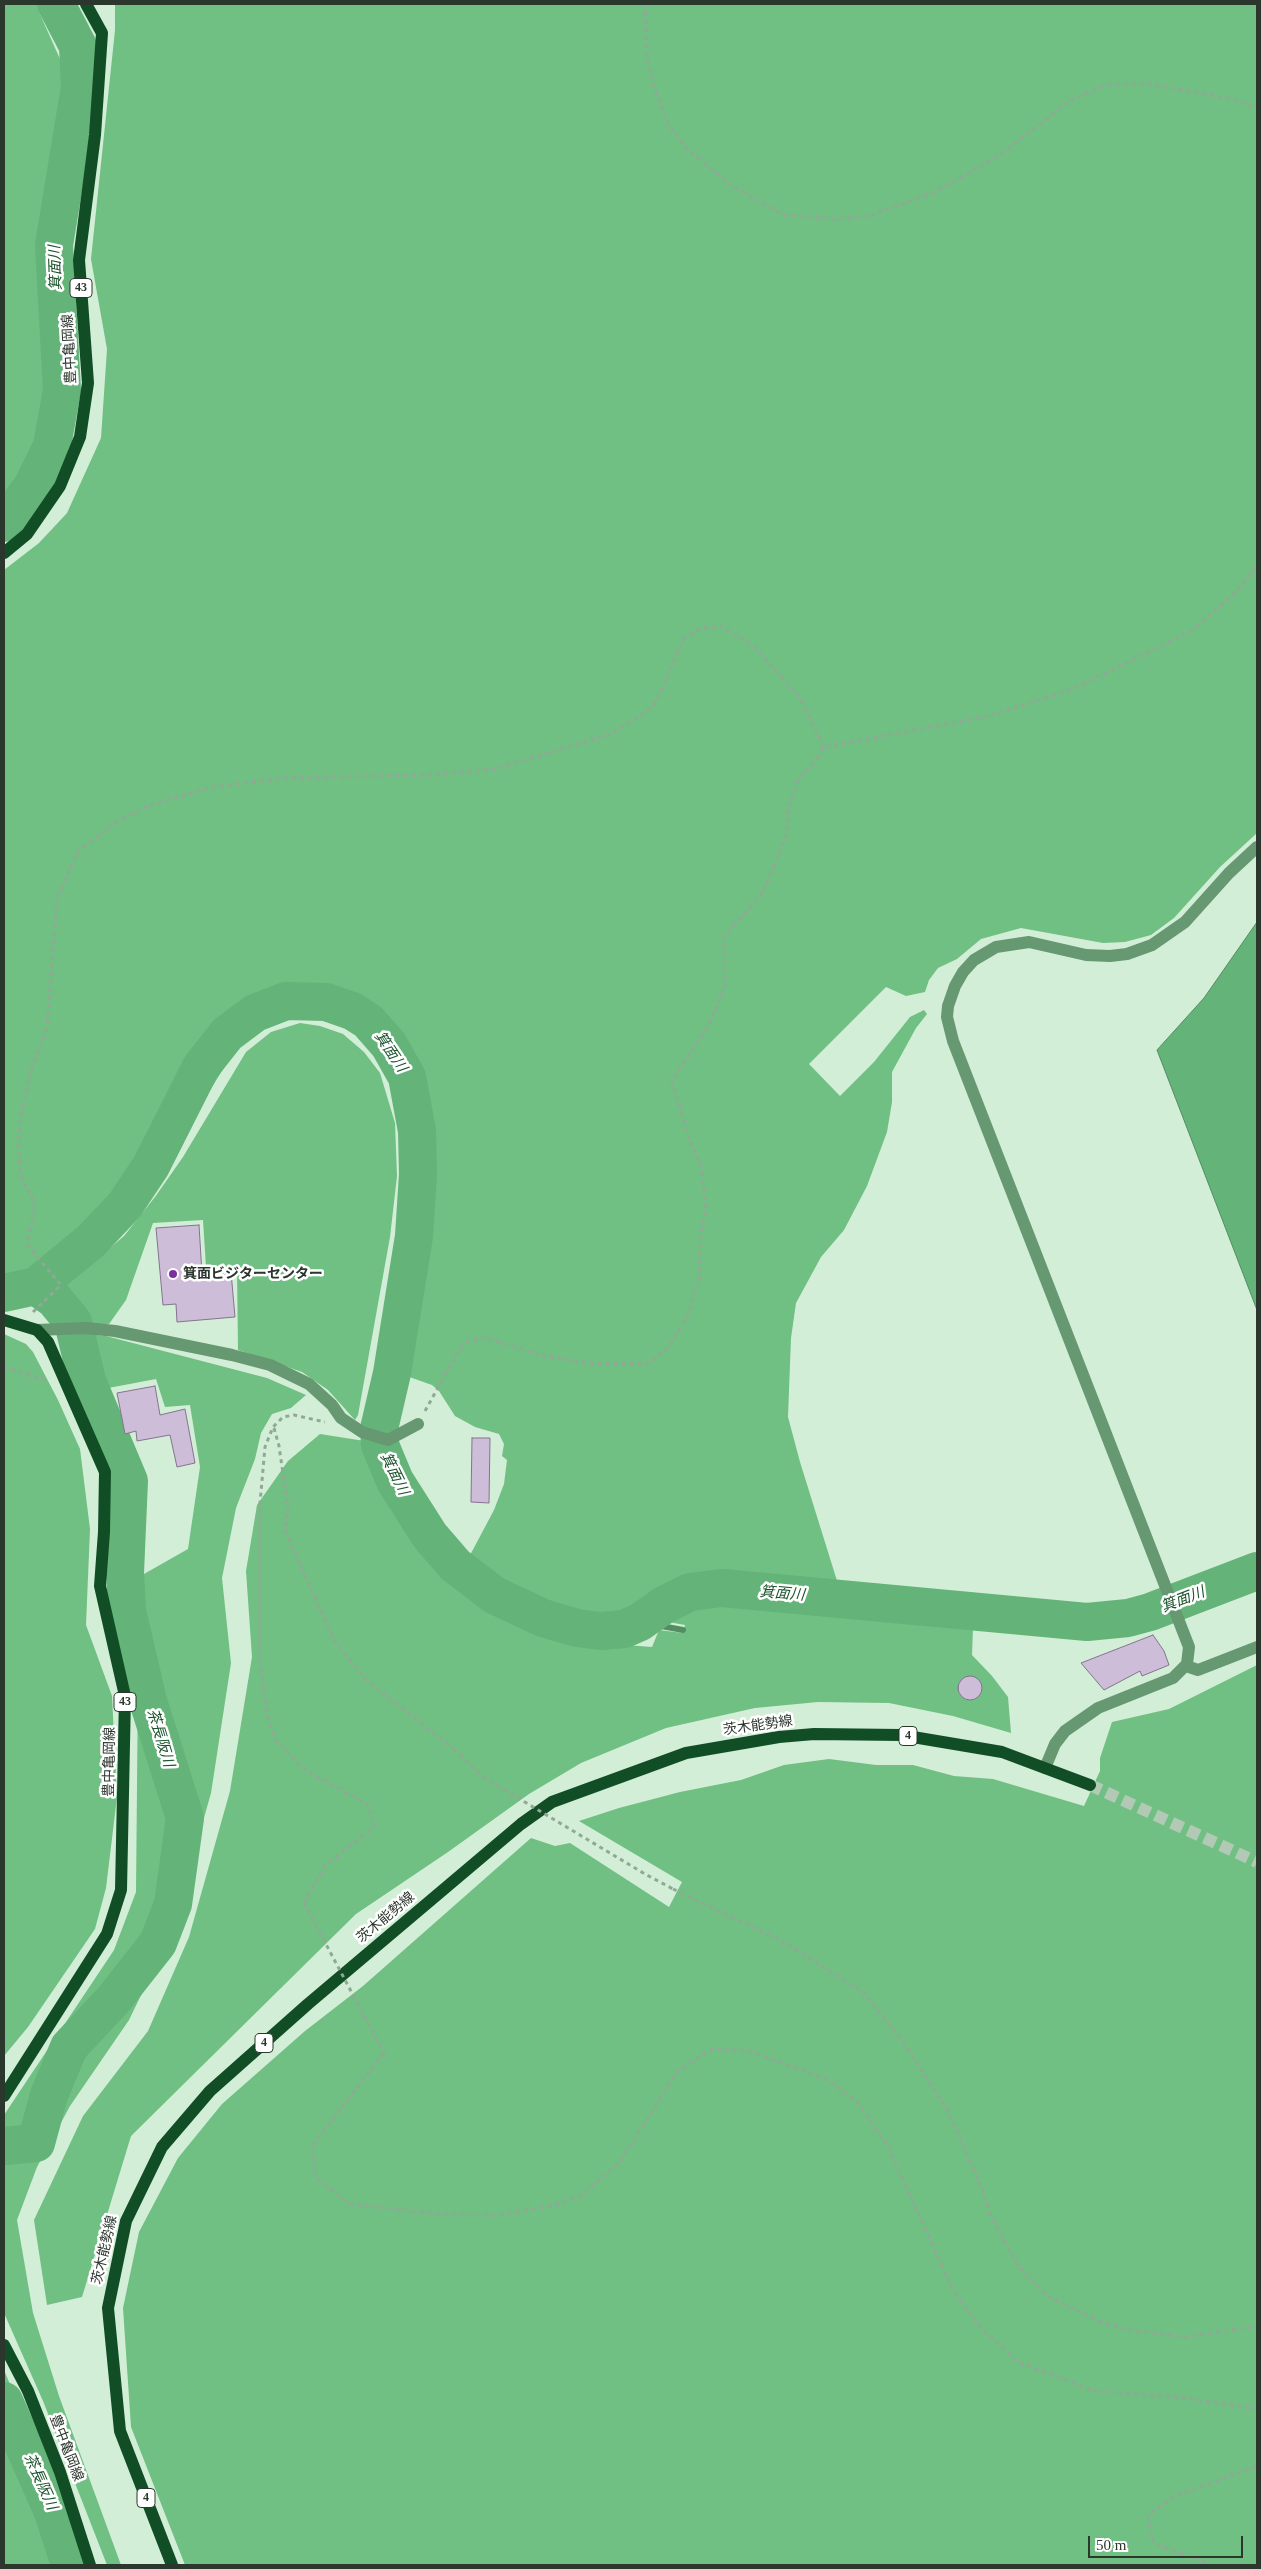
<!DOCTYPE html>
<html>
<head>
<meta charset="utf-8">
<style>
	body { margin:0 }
	#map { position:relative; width:1261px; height:2569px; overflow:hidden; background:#d2eed7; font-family:"Times New Roman",serif }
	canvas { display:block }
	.frame { position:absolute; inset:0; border:5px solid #2b362d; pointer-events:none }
	.scale { position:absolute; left:1088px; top:2536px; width:155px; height:22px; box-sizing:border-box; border:2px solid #2b362d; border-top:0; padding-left:6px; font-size:15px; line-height:18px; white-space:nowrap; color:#2b362d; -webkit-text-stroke:4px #fff; paint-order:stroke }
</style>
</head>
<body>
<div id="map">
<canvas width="1261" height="2569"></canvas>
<div class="frame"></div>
<div class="scale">50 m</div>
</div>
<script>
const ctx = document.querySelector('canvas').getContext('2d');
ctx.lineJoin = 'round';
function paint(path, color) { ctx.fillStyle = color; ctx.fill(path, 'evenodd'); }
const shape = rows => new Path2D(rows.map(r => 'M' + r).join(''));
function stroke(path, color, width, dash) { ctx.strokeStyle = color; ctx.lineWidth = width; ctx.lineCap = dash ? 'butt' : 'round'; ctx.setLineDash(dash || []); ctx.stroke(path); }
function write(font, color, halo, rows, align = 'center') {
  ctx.font = font + ' "Times New Roman","Noto Sans JP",serif'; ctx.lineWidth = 5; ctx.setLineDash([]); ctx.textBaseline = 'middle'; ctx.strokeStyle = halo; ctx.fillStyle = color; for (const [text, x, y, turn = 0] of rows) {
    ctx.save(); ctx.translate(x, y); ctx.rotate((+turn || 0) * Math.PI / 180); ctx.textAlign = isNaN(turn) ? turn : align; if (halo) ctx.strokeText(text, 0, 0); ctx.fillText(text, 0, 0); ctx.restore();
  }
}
paint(shape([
	[4,4,38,4,39,12,64,68,43,247,47,391,40,441,24,481,4,502],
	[115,4,1257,4,1257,833,1220,867,1174,918,1151,935,1125,942,1103,943,1021,928,981,939,957,959,938,968,929,980,925,992,906,996,886,987,809,1064,840,1096,874,1062,910,1017,924,1010,927,1014,916,1028,892,1072,892,1102,887,1132,867,1186,844,1230,821,1257,796,1303,791,1338,788,1417,800,1462,838,1584,724,1576,698,1577,663,1588,621,1613,600,1616,547,1606,505,1589,483,1573,468,1559,494,1510,504,1484,507,1460,502,1456,504,1444,499,1434,475,1427,455,1416,439,1391,432,1385,381,1367,409,1190,410,1159,407,1120,392,1068,378,1045,358,1027,334,1016,309,1011,292,1012,269,1018,251,1030,233,1053,167,1160,129,1212,97,1246,40,1298,21,1303,4,1304,4,570,39,543,67,513,101,438,107,349,91,259,115,30],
	[300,1023,320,1026,343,1034,364,1052,380,1073,395,1123,397,1176,390,1237,358,1415,355,1420,328,1390,302,1372,238,1350,237,1267,206,1267,203,1220,153,1223,126,1300,109,1324,65,1324,47,1302,124,1236,155,1197,183,1157,246,1052,271,1032],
	[4,1334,26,1344,33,1352,58,1400,80,1449,90,1529,86,1625,112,1696,117,1797,106,1888,95,1929,28,2027,4,2056],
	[88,1334,106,1336,267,1378,306,1395,291,1408,272,1414,261,1433,255,1459,236,1508,222,1578,231,1663,211,1793,172,1931,129,2020,70,2106,37,2167,17,2220,33,2313,59,2396,121,2565,107,2565,43,2401,4,2313,4,2115,114,1950,136,1892,138,1682,114,1591,188,1549,200,1467,190,1405,165,1407,156,1379,103,1389,133,1461,116,1471,82,1396,71,1361,67,1335],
	[320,1434,371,1442,378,1469,392,1500,406,1525,437,1565,478,1597,538,1630,574,1641,652,1647,659,1630,683,1633,685,1625,663,1621,677,1613,707,1603,731,1601,893,1616,895,1621,973,1628,972,1655,992,1676,1008,1697,1011,1733,953,1716,889,1703,818,1702,755,1708,666,1728,581,1763,529,1794,448,1852,356,1914,131,2136,82,2297,47,2305,34,2220,83,2116,148,2031,189,1937,230,1791,252,1657,246,1571,257,1505,288,1461],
	[1257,1665,1257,2565,185,2565,131,2427,123,2308,139,2232,178,2158,222,2104,305,2031,363,1986,531,1838,555,1846,570,1843,669,1907,682,1882,579,1821,619,1808,680,1792,741,1780,784,1765,829,1759,876,1765,913,1765,954,1776,993,1779,1084,1806,1100,1771,1100,1758,1112,1722,1169,1709],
	[4,2370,35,2444,74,2565,4,2565]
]), '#70bf83');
const water = shape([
	[1257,922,1257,1310,1157,1050,1204,998,1257,922]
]);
paint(water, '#64b378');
stroke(water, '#538e62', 1);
stroke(shape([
	[640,1622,683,1630]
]), '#538e62', 6);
stroke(shape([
	[4,523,32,487,52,446,62,390,54,245,80,87,78,46,56,4],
	[4,1293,36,1286,91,1241,125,1205,151,1166,201,1067,227,1034,255,1013,286,1001,326,1002,352,1011,368,1021,389,1045,407,1077,417,1131,418,1174,414,1236,392,1373,379,1429,380,1445,395,1481,430,1536,455,1565,494,1595,543,1618,577,1628,601,1631,624,1629,640,1622,664,1605,690,1592,722,1588,1087,1622,1128,1618,1150,1612,1257,1571],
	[4,2146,36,2143,49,2095,69,2047,114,1999,158,1943,173,1904,185,1818,148,1701,127,1611,125,1573,129,1481,87,1381,73,1322,54,1299,36,1286],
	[4,2401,53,2512,70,2565]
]), '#64b378', 38);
const building = shape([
	[199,1225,202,1274,231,1272,235,1317,177,1322,176,1304,163,1305,156,1228,199,1225],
	[155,1386,160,1415,185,1409,195,1463,177,1467,170,1435,137,1441,136,1431,125,1434,117,1393,155,1386],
	[472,1438,490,1438,489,1503,471,1502,472,1438],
	[1153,1635,1164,1651,1169,1665,1142,1676,1140,1671,1104,1690,1081,1663,1153,1635],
	'958 1688a12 12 0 1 1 24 0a12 12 0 1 1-24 0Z'
]);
paint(building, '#cdbdd8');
stroke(building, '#83748d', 1);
stroke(shape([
	[1090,1785,1257,1862]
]), '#b1c9b5', 12, [12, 6]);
stroke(shape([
	[645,4,647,57,655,89,668,124,688,150,732,186,784,215,836,219,869,216,935,192,1001,154,1071,100,1106,85,1150,84,1232,99,1257,108],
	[33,1312,61,1285,29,1247,28,1239,35,1211,33,1200,21,1176,18,1147,21,1115,32,1067,47,1029,57,899,78,851,118,821,150,805,213,787,284,778,427,775,495,769,611,734,645,713,657,700,683,640,699,629,720,626,754,646,800,698,824,747],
	[4,1367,48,1381],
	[425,1411,459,1350,469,1340,486,1338,548,1357,597,1364,650,1363,669,1347,689,1313,699,1278,701,1231,706,1209,701,1166,689,1138,672,1081,711,1021,725,985,724,937,763,892,786,836,788,810,798,780,812,765,824,747,989,716,1073,689,1193,630,1239,589,1257,565],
	[274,1428,279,1446,288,1508,285,1530,334,1640,365,1679,454,1749],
	[673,1889,782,1941,863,1992,903,2042,947,2109,982,2188,990,2215,1018,2266,1047,2296,1099,2321,1129,2330,1185,2337,1257,2326],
	[304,1903,324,1867,375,1826,368,1805,304,1769,276,1741,268,1718,260,1661,260,1503,265,1447,273,1427,283,1417,294,1415,325,1422],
	[384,2053,312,2146,315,2177,350,2204,440,2214,499,2215,550,2206,581,2196,620,2162,677,2072,711,2049,750,2051,826,2079,859,2103,889,2149,954,2292,981,2328,1018,2362,1094,2391,1185,2398,1257,2409],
	[1213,2565,1153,2543,1148,2515,1175,2496,1257,2466]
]), '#92a896', 3, [4, 4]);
stroke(shape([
	[37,1330,86,1328,115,1331,232,1355,270,1365,309,1384,332,1405,341,1418,362,1432,388,1440,418,1424],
	[1186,1666,1198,1670,1257,1647],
	[1045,1768,1055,1744,1065,1731,1098,1708,1173,1678,1187,1664,1189,1647,953,1041,947,1017,948,1006,955,986,963,972,974,960,996,947,1029,942,1086,955,1110,956,1127,954,1152,945,1185,922,1229,873,1257,847]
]), '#669871', 12);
stroke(shape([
	[4,553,27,534,60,486,80,437,88,383,79,260,95,135,102,33,86,4],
	[4,1320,37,1330,48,1342,105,1472,104,1532,100,1586,125,1696,121,1890,107,1934,4,2096],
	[4,2345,28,2391,60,2472,90,2565],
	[172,2565,120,2431,108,2308,126,2221,162,2147,210,2091,308,2004,521,1824,552,1802,686,1753,779,1737,814,1734,901,1735,1002,1752,1090,1785]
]), '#114e26', 12);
stroke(shape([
	[454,1749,483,1777,645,1874,673,1889],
	[304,1903,384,2053]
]), '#92a896', 3, [4, 4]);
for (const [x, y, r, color] of [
	[173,1274,5,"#7b30a1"]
]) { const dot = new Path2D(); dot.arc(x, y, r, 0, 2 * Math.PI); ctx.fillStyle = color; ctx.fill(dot); stroke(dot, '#fff', 2); }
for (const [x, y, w] of [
	[81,288,22],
	[125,1702,22],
	[908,1736,18],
	[264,2043,18],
	[146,2498,18]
]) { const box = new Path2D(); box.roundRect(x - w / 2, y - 9.5, w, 19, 4); ctx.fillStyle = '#fff'; ctx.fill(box); stroke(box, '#2b362d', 1); }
write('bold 12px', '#2b362d', null, [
	["43",81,288],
	["43",125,1702],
	["4",908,1736],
	["4",264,2043],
	["4",146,2498]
]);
write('14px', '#2b362d', '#fff', [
	["豊中亀岡線",70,349,-93],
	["茨木能勢線",758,1726,-8],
	["豊中亀岡線",110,1762,-89],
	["茨木能勢線",386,1918,-40],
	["茨木能勢線",105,2250,-77],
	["豊中亀岡線",66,2448,69]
]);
write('bold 14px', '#2b362d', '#fff', [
	["箕面ビジターセンター",183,1274]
], 'left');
write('italic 15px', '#1a532c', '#fff', [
	["箕面川",56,268,-92],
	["箕面川",390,1052,56],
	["箕面川",394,1474,64],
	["箕面川",782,1594,5],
	["箕面川",1183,1600,-21],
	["茶長阪川",160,1738,73],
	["茶長阪川",40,2482,66]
]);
</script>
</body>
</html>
